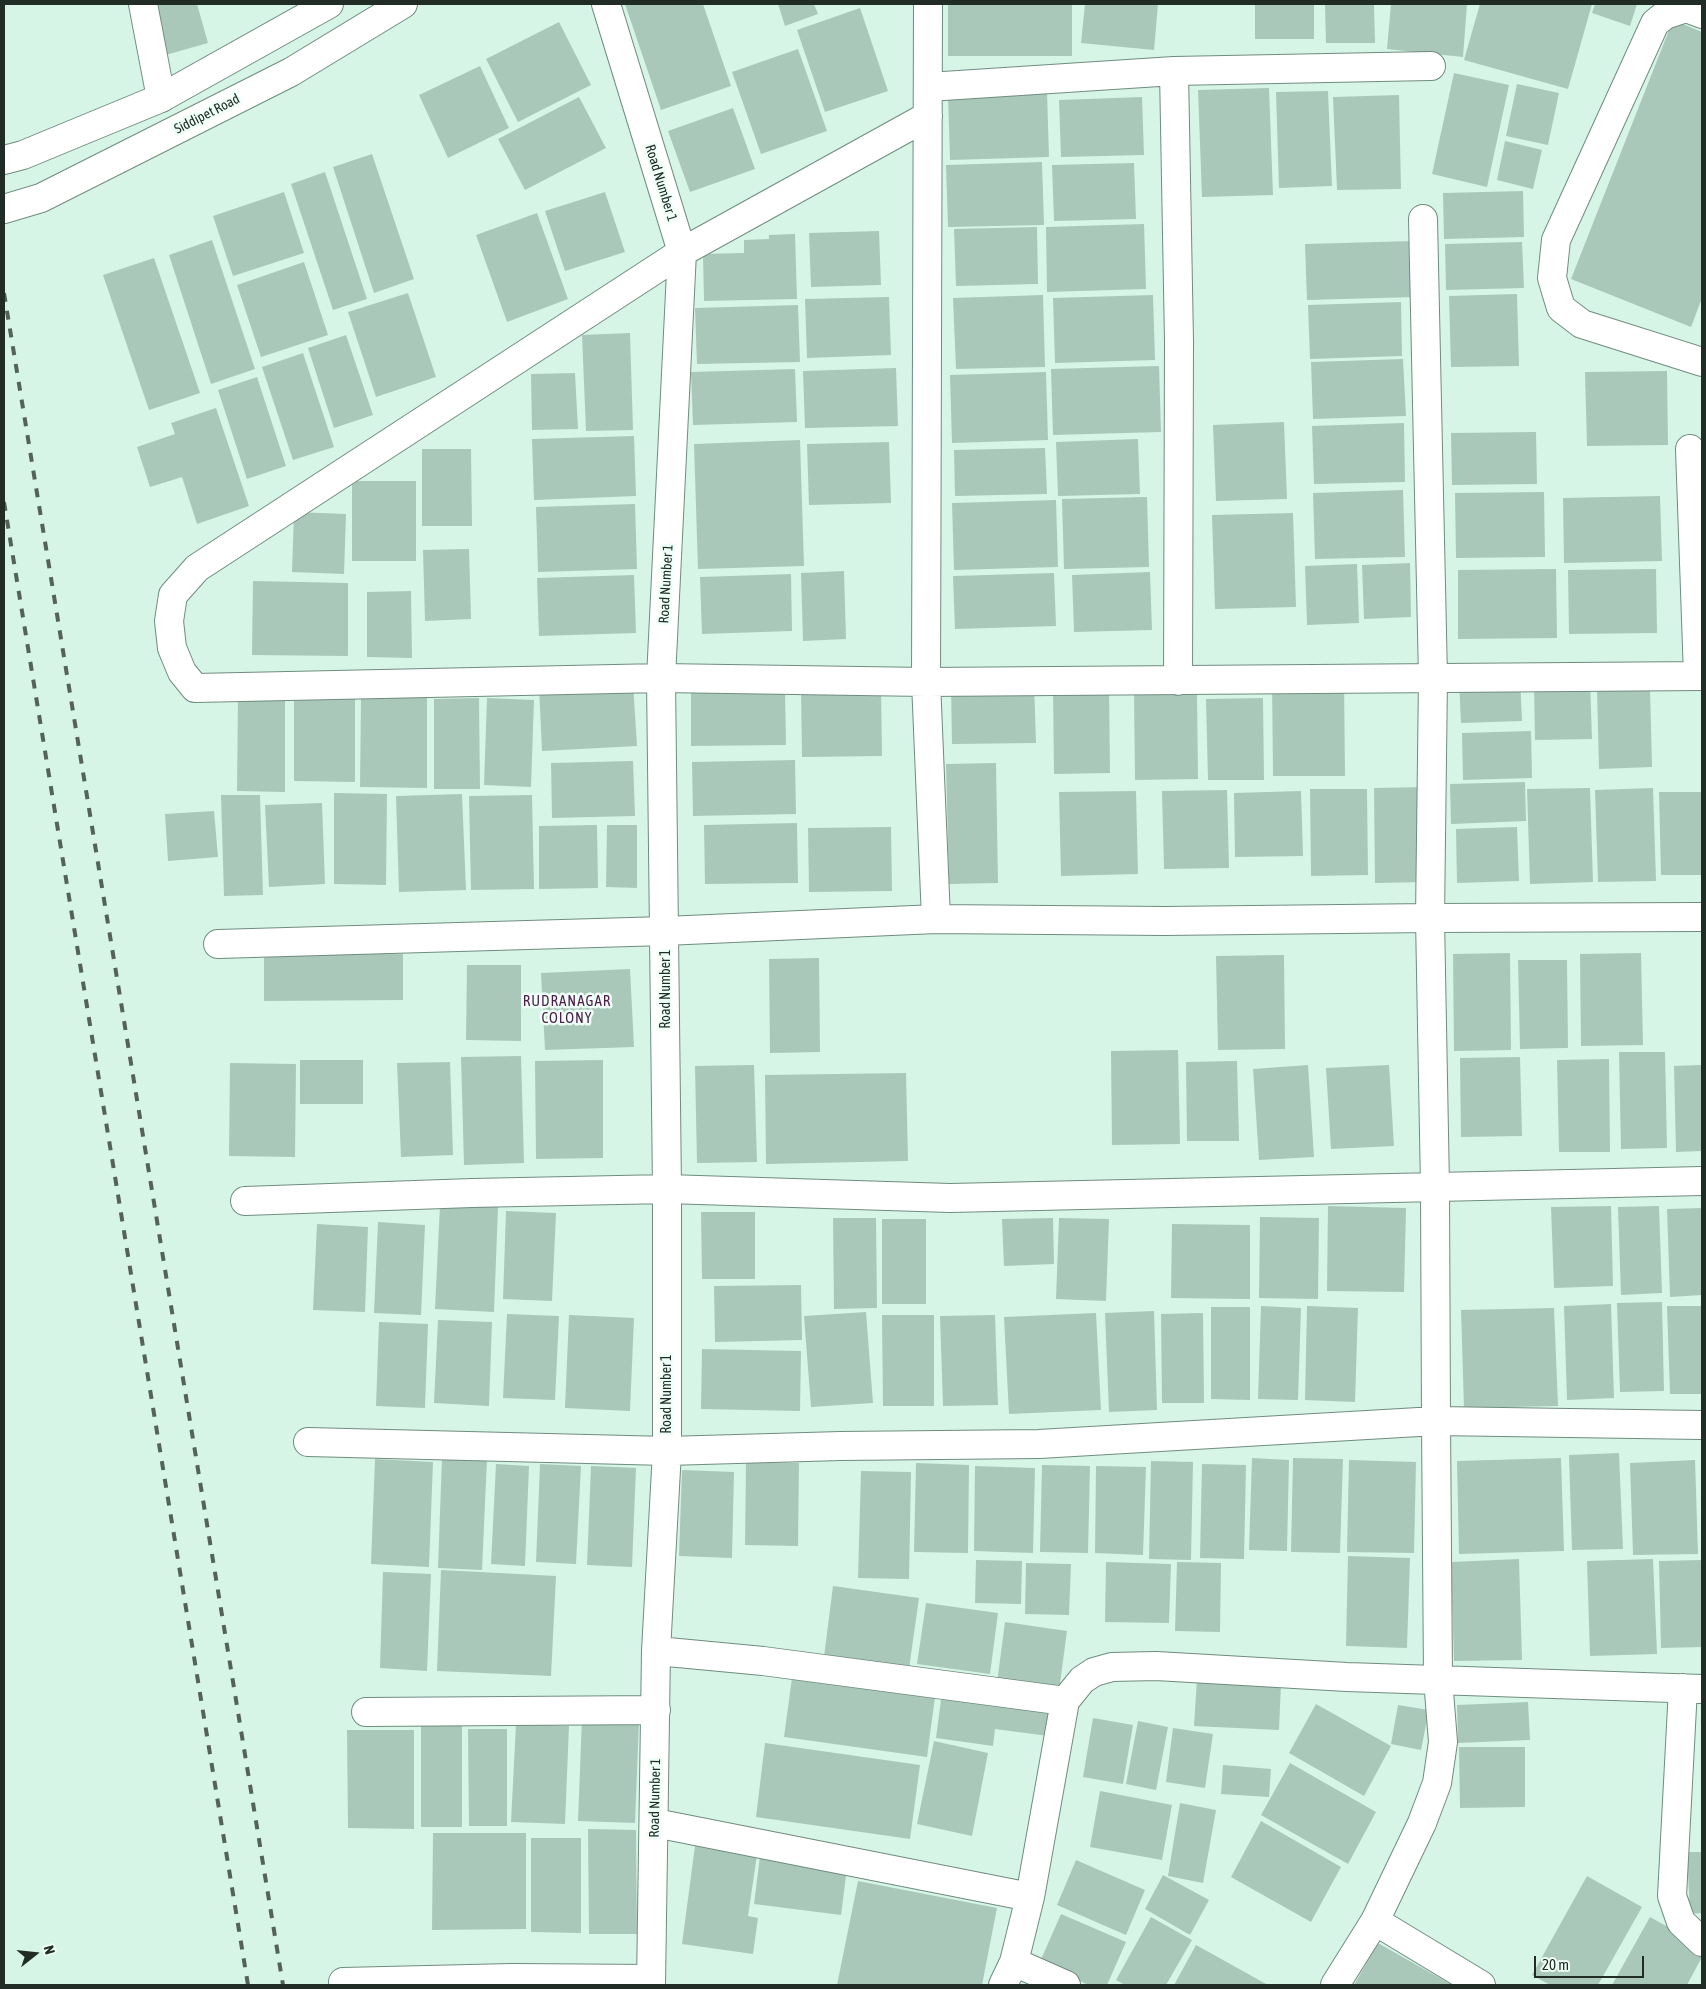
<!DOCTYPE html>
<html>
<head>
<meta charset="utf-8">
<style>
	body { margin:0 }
	#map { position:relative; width:1706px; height:1989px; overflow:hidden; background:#d6f5e7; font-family:"Asap Condensed",sans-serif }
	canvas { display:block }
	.frame { position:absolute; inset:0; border:5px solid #212c27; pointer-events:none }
	.north { position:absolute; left:10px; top:1929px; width:50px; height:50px; -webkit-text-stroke:4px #edfff6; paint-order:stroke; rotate:74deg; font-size:14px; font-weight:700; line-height:20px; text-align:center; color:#212c27 }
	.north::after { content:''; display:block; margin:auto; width:18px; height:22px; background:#212c27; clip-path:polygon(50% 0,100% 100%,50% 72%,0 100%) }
	.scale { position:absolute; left:1534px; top:1956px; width:110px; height:22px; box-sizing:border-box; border:2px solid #212c27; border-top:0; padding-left:6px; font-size:15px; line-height:18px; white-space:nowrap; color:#212c27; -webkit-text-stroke:4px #edfff6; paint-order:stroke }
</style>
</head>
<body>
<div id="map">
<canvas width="1706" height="1989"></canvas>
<div class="frame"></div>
<div class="north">N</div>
<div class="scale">20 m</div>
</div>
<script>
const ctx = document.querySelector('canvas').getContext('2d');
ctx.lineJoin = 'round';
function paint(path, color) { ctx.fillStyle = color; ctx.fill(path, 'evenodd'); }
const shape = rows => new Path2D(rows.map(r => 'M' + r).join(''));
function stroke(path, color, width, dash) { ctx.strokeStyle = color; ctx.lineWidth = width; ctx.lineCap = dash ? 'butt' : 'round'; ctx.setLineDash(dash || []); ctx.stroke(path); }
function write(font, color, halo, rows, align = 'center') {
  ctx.font = font + ' "Asap Condensed",sans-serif'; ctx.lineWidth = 5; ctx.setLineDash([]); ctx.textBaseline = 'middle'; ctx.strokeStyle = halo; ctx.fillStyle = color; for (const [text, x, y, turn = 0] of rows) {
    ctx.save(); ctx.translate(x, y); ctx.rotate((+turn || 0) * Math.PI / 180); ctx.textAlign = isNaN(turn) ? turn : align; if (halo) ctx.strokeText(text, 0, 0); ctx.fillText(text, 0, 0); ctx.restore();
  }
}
paint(shape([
	[148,4,197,4,208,43,162,56],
	[625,4,703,4,731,86,661,110],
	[778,4,814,4,818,14,785,26],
	[948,4,1072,4,1072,56,948,56],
	[1085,4,1158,4,1154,50,1081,43],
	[1255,4,1314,4,1314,39,1255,39],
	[1325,4,1374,4,1375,43,1326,43],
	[1391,4,1467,4,1463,57,1387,49],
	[1480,4,1592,4,1568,89,1464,60],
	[1595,4,1637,4,1630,26,1592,13],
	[860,8,888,91,825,112,797,30],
	[1673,20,1702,32,1702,298,1691,327,1571,279],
	[559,22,591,85,518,122,486,59],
	[798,49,827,131,761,154,732,72],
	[480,66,509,128,448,158,419,95],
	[1454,73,1509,85,1487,187,1432,174],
	[1517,84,1559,93,1548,145,1506,136],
	[1269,88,1273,195,1202,197,1198,90],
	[1047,91,1049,157,950,160,948,94],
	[1328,91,1332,186,1279,188,1276,92],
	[1399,95,1401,189,1337,190,1333,97],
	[579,97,606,148,525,190,498,139],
	[1142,97,1144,155,1061,157,1059,100],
	[733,108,755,169,690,192,668,131],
	[1505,141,1542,150,1533,189,1497,180],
	[372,154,414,279,374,293,333,167],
	[1042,162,1044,225,948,227,946,165],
	[1134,163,1136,219,1054,221,1052,165],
	[325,172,367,299,333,310,291,184],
	[1523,191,1524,237,1444,239,1443,193],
	[284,192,304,253,233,276,213,216],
	[605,192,625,252,565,271,545,211],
	[537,213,568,299,507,322,476,235],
	[1144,224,1146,289,1047,292,1046,227],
	[1037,227,1038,284,956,286,954,229],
	[879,231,881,285,811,287,809,233],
	[795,234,797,299,704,301,703,254,744,253,744,240,769,239,769,235],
	[212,240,255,369,211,384,169,255],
	[1413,241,1415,297,1307,300,1305,244],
	[1522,242,1524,288,1446,290,1445,244],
	[154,258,200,393,149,410,103,275],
	[304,262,328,335,261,357,237,285],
	[408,293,436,377,376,397,348,312],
	[1517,294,1519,366,1451,367,1449,296],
	[1043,295,1045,367,956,369,953,298],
	[1153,295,1155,360,1055,363,1053,298],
	[889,297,891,355,807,358,805,299],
	[1401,302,1402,356,1310,359,1308,305],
	[798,305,800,362,697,364,695,308],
	[630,333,633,430,586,431,582,335],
	[346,335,373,415,334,428,308,348],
	[303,353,334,447,293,460,262,367],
	[1403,359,1406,416,1313,419,1311,362],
	[1159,366,1161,432,1053,435,1051,369],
	[896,368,898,426,805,428,803,371],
	[795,369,797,422,693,425,691,372],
	[1667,371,1668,445,1587,446,1585,372],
	[1046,372,1048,440,952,443,950,375],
	[575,373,578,429,532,430,531,374],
	[257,377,286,466,247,479,218,390],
	[216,408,249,506,197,524,182,477,150,487,137,447,175,434,171,423],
	[1284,422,1287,499,1216,501,1213,425],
	[1404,423,1405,482,1314,484,1312,426],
	[1536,432,1537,484,1452,485,1451,433],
	[634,436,636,496,534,500,532,439],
	[1138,439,1140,494,1058,496,1056,442],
	[800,440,804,566,698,569,694,444],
	[889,442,891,503,809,505,807,444],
	[1045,448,1047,494,955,496,954,450],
	[422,449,471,449,472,526,422,526],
	[352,481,416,481,416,561,352,561],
	[1403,490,1405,557,1315,559,1313,493],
	[1544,492,1545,557,1456,558,1455,493],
	[1660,496,1662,561,1564,563,1563,498],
	[1147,497,1149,567,1064,569,1062,499],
	[1056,500,1058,567,954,570,952,503],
	[635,504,637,569,538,572,536,507],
	[294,512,346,514,344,574,292,572],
	[1293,513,1296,607,1215,609,1212,515],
	[469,549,471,619,425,621,423,550],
	[1410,563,1411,617,1364,619,1362,565],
	[1357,564,1359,623,1307,625,1305,566],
	[1556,569,1557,638,1458,639,1458,570],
	[1656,569,1657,633,1569,634,1568,570],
	[844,571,846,639,803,641,801,573],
	[1150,572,1152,630,1074,632,1072,575],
	[1054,573,1056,626,955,629,953,576],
	[791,574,792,631,702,634,700,577],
	[634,575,636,633,539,636,537,578],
	[253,581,348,583,348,656,252,655],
	[411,591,412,658,367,657,367,592],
	[1520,678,1522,721,1461,723,1459,680],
	[1344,680,1345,776,1273,776,1272,681],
	[1590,681,1592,739,1535,740,1534,683],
	[633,683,637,746,542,751,539,687],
	[1034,683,1036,743,952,744,951,684],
	[1109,686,1110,773,1054,774,1053,687],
	[881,687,882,756,802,757,801,688],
	[1650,688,1652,767,1599,769,1597,690],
	[785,689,786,745,691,746,691,690],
	[1197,694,1198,779,1135,780,1134,695],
	[238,696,285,697,285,792,237,791],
	[361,697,427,697,427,788,360,787],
	[479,698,480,789,434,789,434,699],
	[487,698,534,700,531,787,484,785],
	[1263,698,1264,780,1208,780,1206,699],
	[294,699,355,699,355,782,294,781],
	[1531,731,1532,778,1463,780,1462,733],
	[795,760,796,814,693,816,692,762],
	[633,761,635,816,552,818,551,763],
	[996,763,998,883,949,884,946,764],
	[1525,782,1526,821,1451,824,1450,784],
	[1425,787,1426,882,1375,883,1374,788],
	[1590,788,1593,882,1530,884,1527,789],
	[1653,788,1656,881,1598,882,1595,790],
	[1310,789,1367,789,1368,875,1311,876],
	[1227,790,1229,868,1164,869,1162,791],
	[1136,791,1138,874,1061,876,1059,792],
	[1301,791,1303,856,1235,857,1234,793],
	[1659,792,1702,792,1702,875,1661,875],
	[334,793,387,794,386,885,334,884],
	[462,794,466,890,399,892,396,796],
	[221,795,260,795,263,895,224,896],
	[532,795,534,889,471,890,469,796],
	[322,803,325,884,269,887,265,805],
	[214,811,218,857,168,861,165,814],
	[797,823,798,883,705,884,704,825],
	[597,825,598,888,539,889,539,826],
	[607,825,637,825,637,888,606,887],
	[891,827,892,891,809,892,808,828],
	[1517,827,1519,881,1457,883,1456,829],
	[1510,953,1511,1050,1454,1051,1453,954],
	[1641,953,1643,1045,1581,1046,1580,954],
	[264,954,403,954,403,1000,264,1001],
	[1284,955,1285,1049,1218,1050,1216,956],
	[819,958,820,1052,770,1053,769,959],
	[1518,960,1567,960,1568,1048,1520,1049],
	[467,965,521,965,521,1041,466,1040],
	[630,969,634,1047,545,1050,541,973],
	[1178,1050,1180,1144,1112,1145,1111,1051],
	[1619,1052,1665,1052,1667,1148,1621,1149],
	[521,1056,524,1163,464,1165,461,1057],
	[1520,1057,1522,1136,1461,1137,1460,1058],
	[1609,1059,1610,1152,1559,1152,1557,1060],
	[300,1060,363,1060,363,1104,300,1104],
	[603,1060,603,1158,536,1159,535,1061],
	[1237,1061,1239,1141,1187,1141,1186,1062],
	[450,1062,453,1155,401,1157,397,1063],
	[230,1063,296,1064,295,1157,229,1156],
	[754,1065,757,1162,697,1163,695,1066],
	[1308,1065,1314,1157,1259,1160,1253,1069],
	[1389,1065,1394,1146,1331,1149,1326,1068],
	[1702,1065,1702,1151,1676,1152,1674,1066],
	[906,1073,908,1161,766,1164,765,1075],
	[440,1205,498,1207,494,1312,435,1309],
	[1328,1206,1406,1208,1404,1292,1327,1291],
	[1611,1206,1613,1286,1554,1288,1551,1207],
	[1659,1206,1662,1293,1621,1295,1618,1207],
	[1702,1208,1702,1295,1670,1297,1667,1209],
	[506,1211,556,1213,552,1301,503,1299],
	[701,1212,755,1212,755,1279,702,1279],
	[1260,1217,1319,1218,1318,1299,1259,1298],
	[833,1218,876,1218,877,1308,834,1309],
	[1053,1218,1054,1264,1004,1266,1002,1219],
	[1059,1218,1109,1219,1106,1301,1056,1299],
	[882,1219,926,1219,926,1304,882,1304],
	[378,1222,425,1225,421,1315,374,1313],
	[317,1224,368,1227,365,1312,313,1310],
	[1172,1224,1250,1225,1250,1299,1171,1298],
	[801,1285,802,1340,715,1342,714,1286],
	[1662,1302,1664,1391,1620,1392,1617,1303],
	[1611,1304,1614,1398,1567,1400,1564,1306],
	[1261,1306,1301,1308,1298,1400,1258,1399],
	[1307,1306,1358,1308,1355,1402,1305,1400],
	[1667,1306,1702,1306,1702,1394,1670,1394],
	[1211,1307,1250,1307,1250,1400,1211,1399],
	[1554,1308,1558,1406,1464,1408,1461,1310],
	[1154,1311,1157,1410,1109,1412,1105,1313],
	[866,1312,873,1403,811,1407,804,1316],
	[1096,1313,1101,1410,1009,1414,1004,1317],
	[1203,1313,1204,1403,1162,1403,1161,1314],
	[507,1314,559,1316,555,1400,503,1398],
	[569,1315,634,1318,630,1411,565,1408],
	[882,1315,934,1315,934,1406,883,1406],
	[995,1315,998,1405,943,1406,940,1316],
	[438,1320,492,1322,489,1406,434,1403],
	[379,1322,428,1324,425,1408,376,1406],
	[702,1349,801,1351,800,1411,701,1409],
	[1619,1453,1623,1549,1572,1550,1569,1455],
	[442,1457,487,1459,482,1570,438,1568],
	[1252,1458,1289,1460,1287,1551,1249,1550],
	[1293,1458,1343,1459,1340,1553,1291,1552],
	[1561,1458,1564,1551,1459,1554,1457,1461],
	[375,1459,433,1462,429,1567,371,1564],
	[1349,1460,1416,1462,1414,1553,1347,1552],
	[1695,1460,1698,1554,1633,1555,1630,1463],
	[1151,1461,1193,1462,1191,1560,1149,1559],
	[746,1462,799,1463,798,1546,745,1545],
	[916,1463,969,1465,968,1553,914,1552],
	[496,1464,529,1466,525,1566,491,1564],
	[540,1464,581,1466,576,1564,536,1562],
	[1202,1464,1246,1465,1244,1559,1200,1558],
	[1042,1465,1090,1466,1088,1553,1040,1552],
	[591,1466,636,1468,632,1567,587,1565],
	[975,1466,1035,1468,1033,1553,974,1551],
	[1096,1466,1146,1467,1143,1555,1095,1553],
	[682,1470,734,1472,732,1558,679,1556],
	[861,1471,911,1472,909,1579,858,1578],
	[1348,1556,1410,1558,1407,1648,1346,1646],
	[1519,1559,1522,1660,1454,1661,1451,1562],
	[1653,1559,1657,1654,1590,1656,1587,1561],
	[976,1560,1022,1561,1021,1604,975,1603],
	[1702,1560,1702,1647,1661,1648,1659,1561],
	[1106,1562,1171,1564,1169,1623,1105,1622],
	[1177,1562,1221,1563,1220,1632,1175,1631],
	[1026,1563,1071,1564,1069,1615,1025,1614],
	[441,1570,556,1576,551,1676,437,1671],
	[383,1572,431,1574,427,1671,380,1668],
	[833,1586,919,1598,909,1669,824,1657],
	[926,1603,998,1613,990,1674,917,1664],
	[1005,1622,1067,1631,1059,1691,997,1683],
	[792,1678,935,1697,927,1757,784,1737],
	[1197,1679,1281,1684,1279,1730,1194,1726],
	[942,1692,1060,1709,1056,1737,995,1729,993,1746,936,1738],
	[1528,1702,1530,1740,1458,1743,1457,1705],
	[1316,1704,1391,1746,1364,1796,1289,1753],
	[1398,1705,1429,1710,1421,1750,1391,1744],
	[582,1718,639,1721,635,1823,578,1821],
	[1093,1718,1133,1725,1123,1784,1083,1777],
	[1138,1721,1168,1727,1156,1790,1126,1784],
	[421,1724,462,1724,462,1827,421,1827],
	[516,1724,569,1726,565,1824,511,1822],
	[1173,1728,1213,1734,1205,1788,1166,1782],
	[468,1729,507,1729,507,1826,469,1826],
	[347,1730,414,1730,414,1829,348,1828],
	[934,1741,988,1753,972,1836,917,1824],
	[765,1743,920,1765,910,1839,756,1817],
	[1459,1747,1525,1747,1525,1807,1460,1808],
	[1290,1763,1376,1812,1348,1864,1261,1815],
	[1223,1765,1271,1769,1269,1797,1221,1794],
	[1100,1791,1172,1805,1162,1860,1090,1847],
	[1180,1803,1216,1810,1203,1883,1168,1876],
	[1261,1821,1341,1867,1311,1922,1231,1877],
	[588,1829,636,1830,637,1934,589,1934],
	[433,1833,526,1833,526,1929,432,1930],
	[531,1838,581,1838,581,1933,531,1932],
	[695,1846,757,1855,748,1916,758,1918,753,1954,682,1944],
	[1687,1852,1702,1852,1702,1913,1690,1914],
	[760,1856,847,1868,841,1915,754,1904],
	[1076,1860,1145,1890,1126,1935,1057,1905],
	[1163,1875,1209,1900,1190,1935,1145,1909],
	[1587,1876,1642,1907,1598,1985,1550,1985,1532,1975],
	[858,1881,997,1908,982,1985,837,1985],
	[1061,1914,1126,1942,1107,1985,1089,1985,1039,1964],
	[1151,1917,1192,1940,1166,1985,1125,1985,1116,1980],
	[1650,1917,1702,1946,1702,1957,1687,1985,1612,1985],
	[1378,1943,1452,1985,1354,1985],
	[1196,1945,1268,1985,1174,1985]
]), '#aac8ba');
const minor = shape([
	[143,4,161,98],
	[606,4,682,252,661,678,667,1189,667,1451,656,1651,651,1985],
	[928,4,926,682,936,919],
	[1702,14,1686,8,1665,15,1655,23,1556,240,1552,278,1561,308,1582,324,1702,362],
	[1174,71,1179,341,1178,681],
	[928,87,1174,71,1431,66],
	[928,116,682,252,197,568,173,595,169,621,172,648,182,672,195,688,661,678,926,682,1702,676],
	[1690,449,1698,676],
	[218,944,665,931,936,919,1164,921,1430,918,1702,917],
	[245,1201,472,1193,667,1189,950,1198,1702,1181],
	[308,1442,667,1451,841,1446,1039,1444,1436,1421,1435,1187,1430,918,1433,678,1423,219],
	[657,1651,763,1661,1065,1701],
	[1683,1688,1672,1896,1681,1922,1702,1942],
	[366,1712,656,1710],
	[655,1823,1030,1897],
	[1375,1921,1481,1985],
	[1014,1962,1066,1985],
	[343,1982,512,1978,651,1979],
	[1003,1985,1014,1962,1030,1897,1065,1701,1082,1680,1094,1672,1112,1667,1156,1666,1347,1677,1702,1689],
	[1335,1985,1375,1921,1422,1823,1437,1783,1443,1742,1438,1679,1436,1421,1702,1425]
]);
const major = shape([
	[4,160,23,155,161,98,329,4],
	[4,209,41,198,291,72,403,4]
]);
stroke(minor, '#708c7f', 30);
stroke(major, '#708c7f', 30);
stroke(minor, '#fff', 28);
stroke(major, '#fff', 28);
stroke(shape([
	[4,293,283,1985],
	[4,502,248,1985]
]), '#53635c', 4, [9, 9]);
write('14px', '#212c27', '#edfff6', [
	["Siddipet Road",207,114,-27],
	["Road Number 1",661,183,73],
	["Road Number 1",666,584,-87],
	["Road Number 1",666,989,-90],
	["Road Number 1",667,1394,-90],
	["Road Number 1",655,1798,-89]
]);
ctx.letterSpacing = '1px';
write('15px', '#4f1c4b', '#edfff6', [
	["RUDRANAGAR",567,1001],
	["COLONY",567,1018]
]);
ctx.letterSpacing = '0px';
</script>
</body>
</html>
